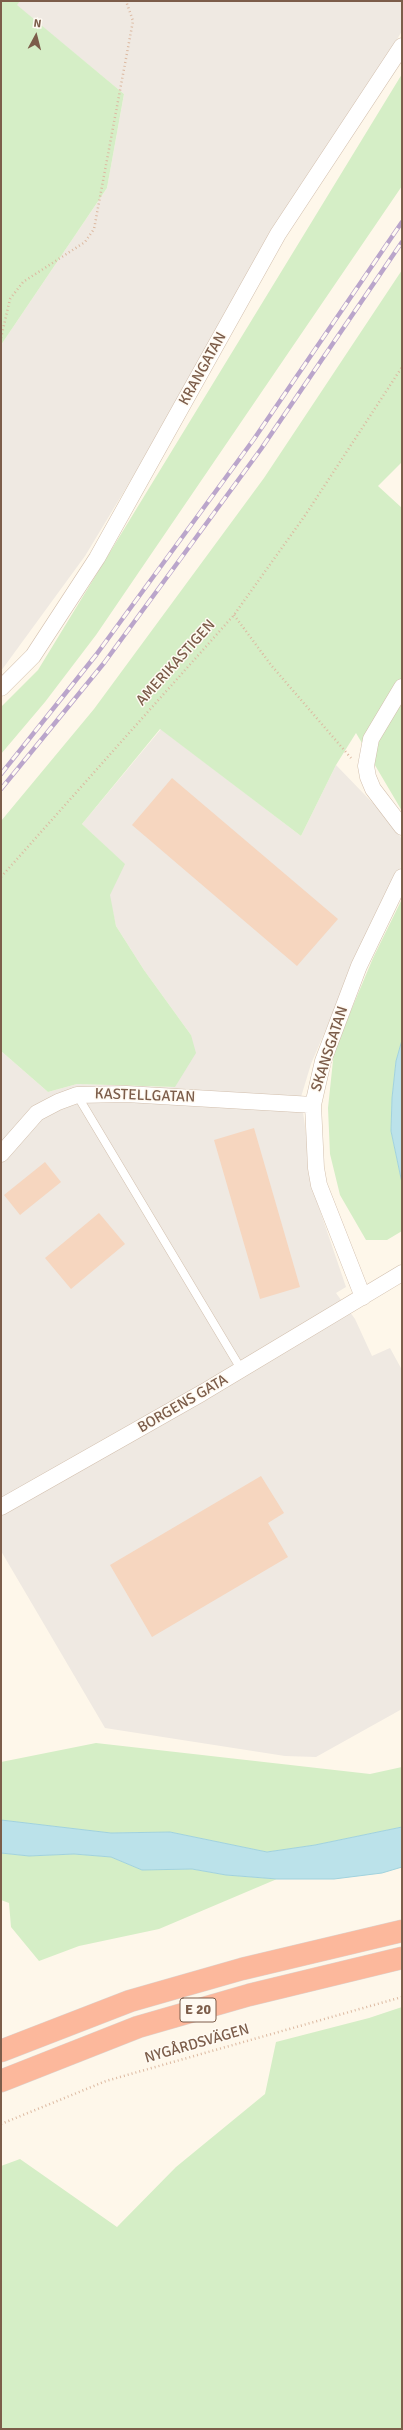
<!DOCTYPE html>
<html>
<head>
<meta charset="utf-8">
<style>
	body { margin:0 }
	#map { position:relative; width:403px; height:2430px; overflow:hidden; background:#fef7ea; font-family:Signika,sans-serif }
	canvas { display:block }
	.frame { position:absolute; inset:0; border:2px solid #7c5d4a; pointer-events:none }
	.north { position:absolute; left:16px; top:16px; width:40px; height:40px; -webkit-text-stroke:3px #fffaf2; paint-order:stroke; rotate:7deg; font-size:11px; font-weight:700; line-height:16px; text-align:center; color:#7c5d4a }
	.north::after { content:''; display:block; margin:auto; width:14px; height:18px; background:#7c5d4a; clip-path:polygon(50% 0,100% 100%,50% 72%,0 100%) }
</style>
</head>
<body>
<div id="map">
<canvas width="403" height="2430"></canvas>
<div class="frame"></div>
<div class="north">N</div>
</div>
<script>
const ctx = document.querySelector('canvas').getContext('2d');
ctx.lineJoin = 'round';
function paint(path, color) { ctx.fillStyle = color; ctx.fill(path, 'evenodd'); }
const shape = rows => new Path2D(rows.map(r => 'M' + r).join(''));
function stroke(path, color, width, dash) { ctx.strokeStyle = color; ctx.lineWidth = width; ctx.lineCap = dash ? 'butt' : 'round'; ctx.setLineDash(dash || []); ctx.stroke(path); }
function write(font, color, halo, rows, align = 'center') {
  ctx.font = font + ' Signika,sans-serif'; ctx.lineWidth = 3; ctx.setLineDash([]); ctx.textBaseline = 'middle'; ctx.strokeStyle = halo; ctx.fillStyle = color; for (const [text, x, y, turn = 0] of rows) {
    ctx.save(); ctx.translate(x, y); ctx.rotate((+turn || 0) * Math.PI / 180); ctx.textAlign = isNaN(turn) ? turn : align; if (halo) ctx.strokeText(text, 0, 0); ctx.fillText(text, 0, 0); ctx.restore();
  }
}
paint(shape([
	[20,1,402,1,402,31,85,556,1,671,1,345,107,188,124,94,16,5],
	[161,729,301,836,336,765,395,826,402,840,400,875,335,1008,311,1064,301,1097,314,1193,346,1287,336,1293,355,1319,372,1356,390,1348,402,1370,402,1709,316,1757,285,1756,105,1728,1,1551,1,1051,48,1092,77,1084,174,1087,191,1035,144,970,116,926,109,895,124,864,82,824]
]), '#efe9e2');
paint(shape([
	[1,1,20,1,17,5,124,94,107,188,1,345],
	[402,74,402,186,96,635,45,702,1,754,1,707,38,670],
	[402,270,402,462,378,486,402,508,402,811,356,733,336,765,301,836,160,729,82,824,125,864,110,895,116,926,144,970,191,1035,196,1053,175,1087,77,1084,48,1092,1,1051,1,821,94,709,264,478],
	[402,899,402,1040,396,1061,392,1098,391,1131,402,1183,402,1231,387,1240,366,1240,340,1195,330,1154,328,1108,334,1051,373,958],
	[96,1743,370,1774,402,1767,402,1827,315,1845,267,1852,170,1832,111,1833,1,1820,1,1762],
	[1,1853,29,1856,74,1854,111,1857,142,1870,192,1869,226,1875,277,1879,159,1929,79,1946,39,1961,11,1927,9,1903,1,1900],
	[402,2007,402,2429,1,2429,1,2166,20,2159,117,2227,176,2167,265,2094,276,2042,369,2018]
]), '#d5eec6');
const water = shape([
	[402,1040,402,1183,391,1131,392,1098,396,1061,402,1040],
	[1,1820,111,1833,170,1832,267,1852,315,1845,402,1827,402,1867,382,1873,334,1879,277,1879,226,1875,192,1869,142,1870,111,1857,74,1854,29,1856,1,1853,1,1820]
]);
paint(water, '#bbe2ea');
stroke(water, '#a1d2dd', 1);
paint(shape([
	[172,778,338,919,297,966,132,825],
	[254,1128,300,1287,260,1299,214,1140],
	[45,1162,61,1182,20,1215,4,1195],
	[99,1213,125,1244,71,1289,45,1258],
	[261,1476,284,1513,268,1523,288,1557,152,1637,110,1565]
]), '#f6d6bf');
const lane = shape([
	[77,1095,241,1369]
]);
const street = shape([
	[402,687,371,739,366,766,368,777,373,789,402,827],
	[1,688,33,656,97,558,278,234,402,46],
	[1,1154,37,1113,58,1102,77,1095,126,1094,313,1105],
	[363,1297,319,1185,316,1168,313,1105,323,1061,359,966,402,877],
	[1,1507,202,1393,402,1273]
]);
const highway = shape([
	[1,2051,130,2001,242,1969,402,1931],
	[1,2081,138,2027,249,1995,402,1958]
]);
stroke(lane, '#d2bfad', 9);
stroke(street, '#d2bfad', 17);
stroke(highway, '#ddd5d0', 23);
stroke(shape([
	[1,338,10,299,23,282,85,242,94,229,133,21,126,1],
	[234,615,271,665,351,758],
	[1,877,234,615,306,514,402,367],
	[1,2124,106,2081,402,1997]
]), '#dcb9a1', 2.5, [1, 3]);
stroke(lane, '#fff', 8);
stroke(street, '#fff', 16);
stroke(highway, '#fcb89c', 22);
const rail = shape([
	[1,774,96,655,254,439,402,222],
	[1,789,104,663,261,449,402,242]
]);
stroke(rail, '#baa5cb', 4.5);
stroke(rail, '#fffaf2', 3, [9]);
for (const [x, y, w] of [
	[198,2010,36]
]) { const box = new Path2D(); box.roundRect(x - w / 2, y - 12, w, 24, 3); ctx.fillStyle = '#fffaf2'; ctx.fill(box); stroke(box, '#7c5d4a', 1); }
write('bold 14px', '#7c5d4a', null, [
	["E 20",198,2010]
]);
write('15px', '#7c5d4a', '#fffaf2', [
	["KRANGATAN",203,369,-61],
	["AMERIKASTIGEN",176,663,-48],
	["SKANSGATAN",330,1049,-72],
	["KASTELLGATAN",145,1096,2],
	["BORGENS GATA",183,1404,-30],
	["NYGÅRDSVÄGEN",197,2044,-16]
]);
</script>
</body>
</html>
